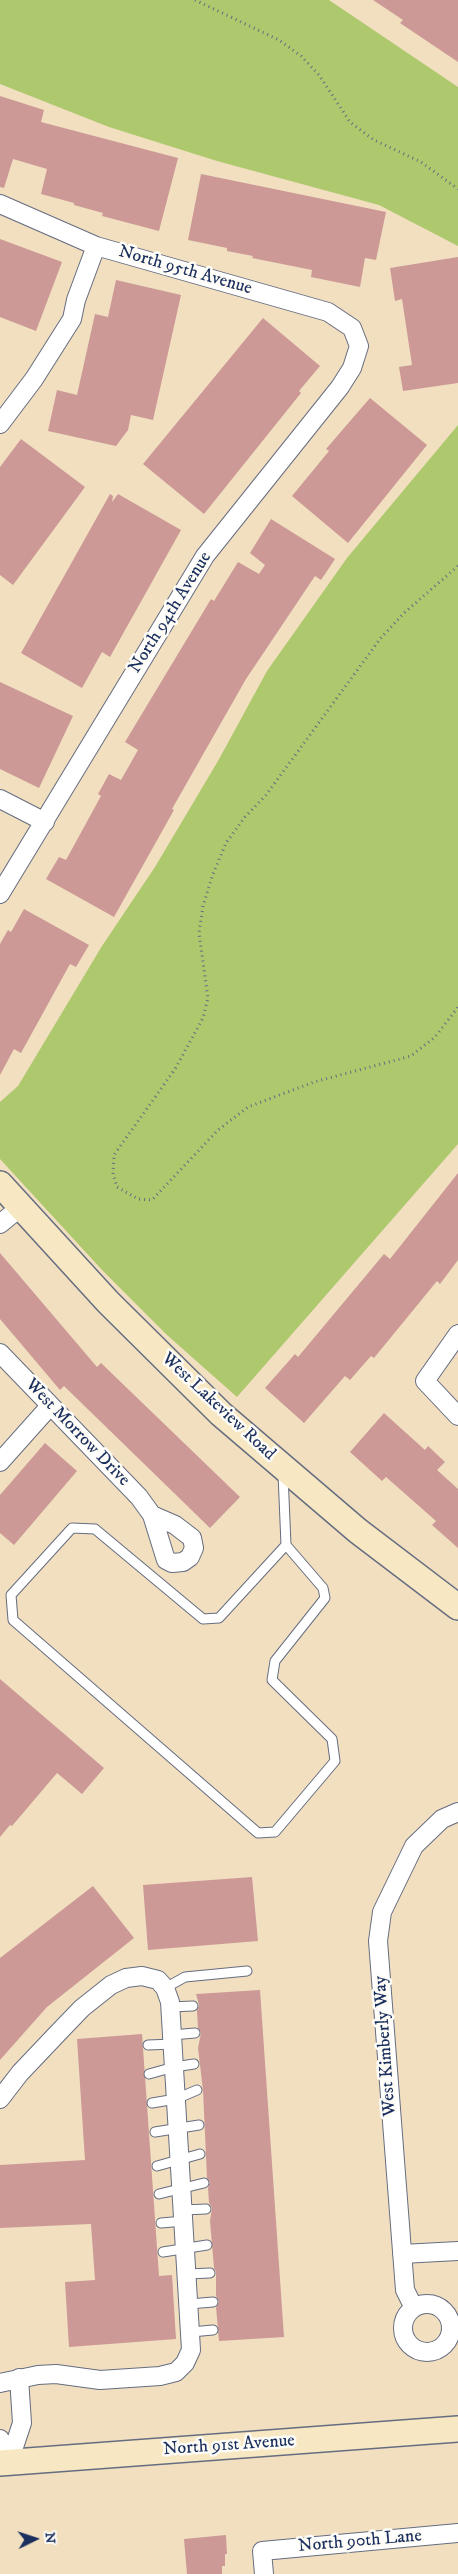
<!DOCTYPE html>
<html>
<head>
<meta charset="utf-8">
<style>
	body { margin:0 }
	#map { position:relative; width:458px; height:2574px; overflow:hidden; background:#f1dfc0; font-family:"IM FELL DW Pica",serif }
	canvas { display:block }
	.north { position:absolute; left:10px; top:2514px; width:50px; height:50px; -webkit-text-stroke:4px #fdfcf7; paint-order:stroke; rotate:86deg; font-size:14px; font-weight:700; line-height:20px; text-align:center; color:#1b2f5e }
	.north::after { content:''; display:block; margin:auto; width:18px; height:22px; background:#1b2f5e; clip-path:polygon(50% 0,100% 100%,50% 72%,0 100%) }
</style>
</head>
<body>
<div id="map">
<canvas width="458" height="2574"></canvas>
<div class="north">N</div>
</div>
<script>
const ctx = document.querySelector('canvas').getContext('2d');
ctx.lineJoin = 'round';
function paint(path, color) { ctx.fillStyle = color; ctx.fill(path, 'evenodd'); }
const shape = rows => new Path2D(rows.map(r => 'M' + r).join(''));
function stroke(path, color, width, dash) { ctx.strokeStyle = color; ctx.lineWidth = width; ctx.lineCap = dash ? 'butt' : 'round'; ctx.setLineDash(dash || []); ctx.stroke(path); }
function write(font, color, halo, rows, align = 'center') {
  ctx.font = font + ' "IM FELL DW Pica",serif'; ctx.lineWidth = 5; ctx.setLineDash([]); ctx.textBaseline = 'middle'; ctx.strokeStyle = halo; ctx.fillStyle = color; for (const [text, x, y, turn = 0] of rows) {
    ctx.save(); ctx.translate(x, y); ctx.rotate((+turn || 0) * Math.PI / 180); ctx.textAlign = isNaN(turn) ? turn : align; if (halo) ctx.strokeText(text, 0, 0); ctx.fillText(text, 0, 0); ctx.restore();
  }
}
paint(shape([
	[0,0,329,0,458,87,458,246,379,205,217,161,109,127,0,84],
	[458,425,458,1144,237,1397,167,1335,103,1271,0,1159,0,1102,18,1086,102,946,155,867,218,761,267,671,347,558]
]), '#aec86d');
paint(shape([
	[373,0,458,0,458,62,400,23,403,20],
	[0,96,44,110,41,122,178,158,159,231,102,216,103,213,74,205,74,203,41,194,47,169,13,159,4,188,0,187],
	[201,174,386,212,376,260,365,258,360,287,311,277,312,270,252,258,253,256,227,251,227,248,188,240],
	[0,239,62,262,36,331,0,317],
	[458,257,458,383,403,391,399,367,412,365,402,299,395,301,390,268],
	[116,280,181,295,153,420,131,415,128,430,116,446,48,431,57,390,77,395,95,314,108,317],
	[263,318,320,366,299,391,301,393,204,514,143,464],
	[370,398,427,445,348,543,292,496,329,451,326,449],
	[21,439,85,487,13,585,0,575,0,467],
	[110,494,113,496,112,502,118,494,181,530,110,657,102,652,82,688,21,653],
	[271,519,335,559,321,580,315,576,246,679,172,809,174,810,114,917,46,879,59,857,66,860,101,796,98,794,109,774,121,780,138,750,125,742,211,599,214,601,238,562,259,574,265,565,250,553],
	[0,682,73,716,39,788,0,769],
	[24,909,89,945,76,967,70,964,21,1053,14,1049,0,1075,0,944,8,930,11,932],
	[458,1173,458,1260,440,1284,437,1281,374,1358,371,1356,350,1380,345,1376,304,1423,265,1388,295,1354,298,1357,384,1254,390,1259],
	[0,1253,97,1367,101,1363,240,1497,210,1528,64,1386,60,1390,0,1319],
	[384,1413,425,1450,428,1446,445,1462,437,1470,458,1489,458,1548,432,1525,436,1521,386,1477,382,1481,350,1452],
	[45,1443,77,1471,14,1545,0,1533,0,1495],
	[0,1679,104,1768,82,1794,57,1773,12,1826,10,1825,0,1837],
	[252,1877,258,1941,148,1950,143,1885],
	[93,1886,134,1938,47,2007,0,2060,0,1958],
	[260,1990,284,2337,219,2341,216,2307,219,2302,216,2296,216,2272,214,2268,210,2221,212,2208,209,2203,208,2188,210,2182,207,2178,203,2090,198,2048,201,2033,198,2028,197,2011,199,2005,196,1994],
	[142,2034,159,2276,172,2275,176,2339,69,2347,65,2282,95,2280,91,2224,0,2228,0,2165,85,2160,77,2039],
	[226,2535,227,2554,225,2554,225,2566,222,2566,222,2574,187,2574,184,2539]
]), '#cc9996');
const lane = shape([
	[283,1474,286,1545,323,1588,325,1598,275,1661,272,1680,332,1739,335,1761,275,1832,258,1833,13,1620,11,1595,72,1528,95,1529,203,1619,219,1618,286,1545],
	[165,1988,185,1977,247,1971],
	[170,2007,193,2006],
	[172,2035,195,2033],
	[148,2045,173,2044],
	[149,2074,174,2067,194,2064],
	[152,2103,176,2099,197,2090],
	[155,2132,199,2125],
	[157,2166,200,2154],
	[159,2194,204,2183],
	[183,2210,206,2209],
	[161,2223,184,2221],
	[163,2252,207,2245],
	[188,2274,210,2273],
	[189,2304,213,2302],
	[191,2332,213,2330]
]);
const street = shape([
	[0,204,96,246,328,312,352,328,359,346,352,368,340,387,205,556,0,894],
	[0,424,34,379,72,319,76,300,96,246],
	[0,799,45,822],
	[0,1224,22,1206],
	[458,1334,425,1381,458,1416],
	[0,1353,139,1497,152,1515,166,1560,172,1563,183,1562,190,1557,194,1548,192,1538,175,1525,152,1515],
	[0,1462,50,1406],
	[0,2099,20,2073,57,2034,82,2008,111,1985,126,1978,142,1976,158,1980,165,1988,170,2002,191,2350,185,2363,176,2372,160,2376,100,2380,56,2374,38,2375,0,2383],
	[402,2254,458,2251],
	'403 2328a24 24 0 1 1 48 0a24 24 0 1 1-48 0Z',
	[414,2308,405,2290,378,1941,382,1912,414,1846,442,1819,458,1812],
	[0,2439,9,2462],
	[9,2462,22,2423,19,2378],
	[264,2574,262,2551,458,2533]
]);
const secondary = shape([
	[0,1184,108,1302,221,1414,358,1531,458,1607],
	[0,2463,458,2429]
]);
stroke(lane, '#666d80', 11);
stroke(street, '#666d80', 20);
stroke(secondary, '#666d80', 28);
stroke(shape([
	[195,0,279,40,301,56,319,75,350,122,374,140,421,162,458,189],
	[458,566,404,613,380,639,266,795,245,817,226,843,213,874,203,906,199,933,208,998,203,1018,175,1069,114,1155,113,1174,117,1187,138,1199,152,1200,218,1130,248,1107,314,1082,411,1056,435,1037,458,1007]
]), '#666d80', 3, [1, 4]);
stroke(lane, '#fff', 9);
stroke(street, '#fff', 18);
stroke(secondary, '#f7e8c3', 25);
write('18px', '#1b2f5e', '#fdfcf7', [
	["North 95th Avenue",185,271,16],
	["North 94th Avenue",171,613,-58],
	["West Lakeview Road",218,1407,43],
	["West Morrow Drive",77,1433,46],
	["West Kimberly Way",386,2046,-94],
	["North 91st Avenue",229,2446,-4],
	["North 90th Lane",360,2542,-5]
]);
</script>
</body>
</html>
